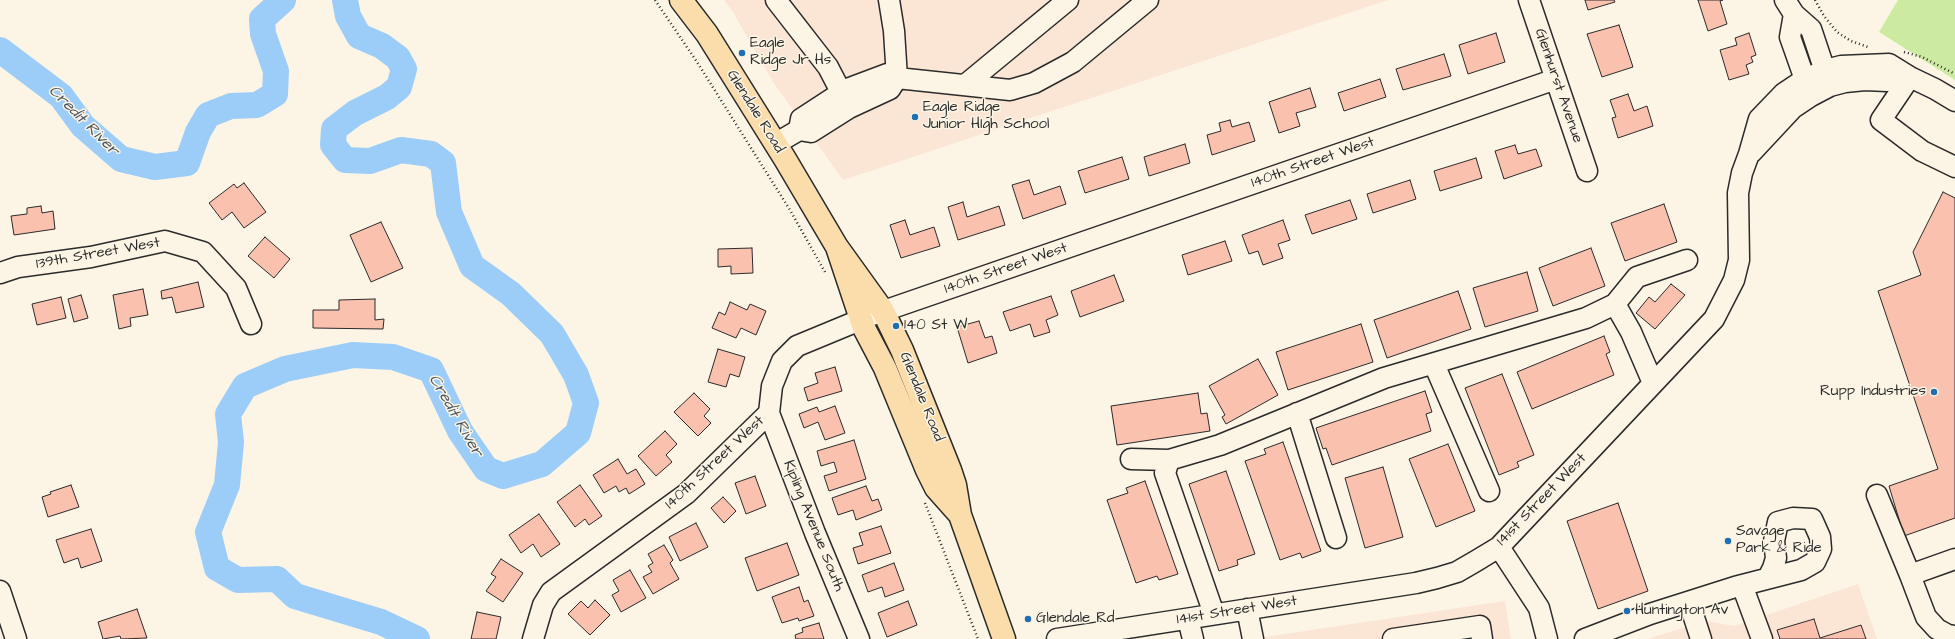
<!DOCTYPE html>
<html>
<head>
<meta charset="utf-8">
<style>
	body { margin:0 }
	canvas { display:block; background:#fcf5e5 }
</style>
</head>
<body>
<canvas width="1955" height="639"></canvas>
<script>
const ctx = document.querySelector('canvas').getContext('2d');
ctx.lineJoin = 'round';
function paint(path, color) { ctx.fillStyle = color; ctx.fill(path, 'evenodd'); }
const shape = rows => new Path2D(rows.map(r => 'M' + r).join(''));
function stroke(path, color, width, dash) { ctx.strokeStyle = color; ctx.lineWidth = width; ctx.lineCap = dash ? 'butt' : 'round'; ctx.setLineDash(dash || []); ctx.stroke(path); }
function write(font, color, halo, rows, align = 'center') {
  ctx.font = font + ' "Architects Daughter",sans-serif'; ctx.lineWidth = 3; ctx.setLineDash([]); ctx.textBaseline = 'middle'; ctx.strokeStyle = halo; ctx.fillStyle = color; for (const [text, x, y, turn = 0] of rows) {
    ctx.save(); ctx.translate(x, y); ctx.rotate((+turn || 0) * Math.PI / 180); ctx.textAlign = isNaN(turn) ? turn : align; if (halo) ctx.strokeText(text, 0, 0); ctx.fillText(text, 0, 0); ctx.restore();
  }
}
paint(shape([
	[724,0,1388,0,843,180,773,82,733,12],
	[1858,584,1877,639,1647,639,1706,621,1734,626],
	[1505,601,1511,639,1252,639]
]), '#fbe5d5');
paint(shape([
	[1898,0,1955,0,1955,80,1879,32]
]), '#cdeaa1');
stroke(shape([
	[345,0,348,16,359,36,382,46,398,58,404,69,399,87,387,97,355,113,334,129,333,145,345,160,370,161,401,150,431,154,443,163,449,212,472,266,511,294,552,334,576,375,586,403,578,433,542,464,503,476,486,469,460,431,431,370,393,357,353,355,285,369,245,386,228,414,231,442,227,485,208,532,217,568,238,580,277,579,295,596,381,622,417,639],
	[0,50,61,96,83,126,121,159,155,167,187,163,198,132,208,115,231,106,257,105,275,94,276,71,263,34,262,19,283,0]
]), '#9ccdf8', 26);
const building = shape([
	[1585,0,1614,0,1615,2,1588,10,1585,0],
	[1698,0,1723,0,1720,1,1727,24,1708,31,1698,0],
	[1619,25,1633,67,1602,77,1587,34,1619,25],
	[1496,33,1505,62,1468,74,1459,45,1496,33],
	[1749,33,1756,55,1751,57,1753,62,1746,65,1749,74,1729,80,1720,50,1737,45,1735,38,1749,33],
	[1444,54,1451,76,1403,90,1396,69,1444,54],
	[1380,79,1386,97,1344,111,1338,93,1380,79],
	[1310,88,1316,107,1296,113,1300,126,1279,133,1269,102,1310,88],
	[1628,94,1634,111,1647,106,1653,126,1618,138,1612,118,1616,117,1610,100,1628,94],
	[1230,120,1232,127,1249,122,1255,141,1212,155,1207,135,1221,131,1219,123,1230,120],
	[1185,144,1190,163,1149,176,1144,157,1185,144],
	[1515,145,1518,154,1536,149,1542,166,1504,179,1495,151,1515,145],
	[1122,157,1129,179,1085,193,1078,171,1122,157],
	[1476,158,1482,178,1440,191,1434,171,1476,158],
	[1029,180,1034,195,1060,186,1066,204,1023,219,1012,185,1029,180],
	[1410,180,1416,199,1373,213,1367,194,1410,180],
	[244,183,266,212,244,228,232,212,222,220,209,203,234,184,237,188,244,183],
	[1943,192,1955,198,1955,518,1904,536,1889,486,1938,469,1878,291,1921,275,1913,252,1943,192],
	[1350,200,1357,219,1312,234,1305,215,1350,200],
	[963,202,967,217,999,206,1005,225,958,240,948,207,963,202],
	[1664,204,1677,242,1625,261,1611,223,1664,204],
	[41,206,42,213,53,211,55,229,14,235,11,216,27,214,27,208,41,206],
	[905,220,910,235,934,227,940,246,901,258,890,225,905,220],
	[1283,220,1290,240,1278,244,1283,258,1263,265,1258,251,1249,254,1242,235,1283,220],
	[381,222,403,268,371,282,350,235,381,222],
	[265,237,290,259,274,278,248,256,265,237],
	[1225,241,1232,261,1188,275,1182,255,1225,241],
	[752,248,753,273,731,274,731,266,718,267,718,249,752,248],
	[1591,248,1605,286,1553,306,1539,268,1591,248],
	[1527,272,1538,311,1485,327,1473,288,1527,272],
	[1114,275,1124,301,1080,317,1071,291,1114,275],
	[198,282,204,307,176,313,172,297,162,299,161,291,198,282],
	[1671,284,1685,295,1655,329,1636,313,1649,297,1655,302,1671,284],
	[143,289,148,315,130,318,131,326,119,329,113,295,143,289],
	[1458,291,1471,329,1387,358,1374,320,1458,291],
	[81,295,88,318,74,322,68,299,81,295],
	[1051,296,1058,315,1046,320,1050,332,1034,337,1030,324,1010,331,1003,312,1051,296],
	[61,297,66,318,37,325,32,304,61,297],
	[375,299,375,320,384,319,383,329,313,328,313,310,339,310,339,300,375,299],
	[730,302,747,310,750,304,766,311,756,335,741,328,736,338,712,328,719,312,725,315,730,302],
	[979,321,985,338,992,336,997,353,968,363,957,327,979,321],
	[1361,324,1373,362,1288,390,1276,352,1361,324],
	[1604,336,1610,352,1606,354,1614,375,1532,409,1517,372,1604,336],
	[718,349,745,357,739,377,730,374,726,387,708,382,718,349],
	[1258,359,1278,395,1226,424,1222,417,1225,415,1209,386,1258,359],
	[835,367,842,391,808,401,804,388,818,383,815,373,835,367],
	[1502,374,1534,455,1517,462,1519,467,1499,475,1465,388,1502,374],
	[1425,391,1432,412,1426,414,1431,431,1332,465,1326,448,1323,449,1316,428,1425,391],
	[694,393,710,409,704,416,711,423,698,436,674,412,694,393],
	[1198,393,1201,414,1207,413,1210,431,1117,445,1111,406,1198,393],
	[835,406,845,433,825,440,818,422,804,428,799,414,817,407,819,412,835,406],
	[665,431,677,444,666,455,672,462,656,476,638,456,665,431],
	[854,440,866,479,829,491,824,476,837,472,834,462,821,466,817,451,854,440],
	[1283,442,1321,551,1302,558,1300,553,1280,560,1245,461,1266,454,1264,449,1283,442],
	[1448,444,1475,511,1436,527,1409,459,1448,444],
	[618,459,627,474,636,469,645,484,629,494,626,488,619,492,616,486,604,493,593,475,618,459],
	[1383,467,1403,537,1365,548,1345,478,1383,467],
	[1226,471,1255,554,1237,560,1238,565,1219,571,1189,484,1226,471],
	[755,476,766,506,746,514,735,483,755,476],
	[1145,481,1178,574,1159,580,1157,576,1136,583,1107,500,1128,493,1126,488,1145,481],
	[71,485,79,507,48,517,42,497,51,494,50,492,71,485],
	[580,485,602,516,589,525,585,519,575,527,557,502,580,485],
	[866,486,872,501,878,499,882,510,856,520,853,510,838,515,832,498,866,486],
	[723,497,736,511,724,523,711,508,723,497],
	[1618,503,1648,591,1598,609,1567,521,1618,503],
	[539,514,560,544,541,557,533,544,521,553,509,535,539,514],
	[696,523,708,547,680,561,669,537,696,523],
	[881,526,891,553,858,564,853,548,863,545,859,533,881,526],
	[91,529,102,561,81,568,78,558,64,563,56,540,91,529],
	[787,543,799,575,757,591,745,558,787,543],
	[664,545,673,560,670,563,679,579,653,594,643,577,652,572,648,566,653,563,648,554,664,545],
	[501,559,523,573,503,602,486,591,496,577,491,574,501,559],
	[894,563,904,590,885,597,882,587,868,592,862,575,894,563],
	[630,570,646,598,621,612,612,595,619,591,613,580,630,570],
	[799,587,804,602,808,600,814,616,799,621,798,618,782,623,772,597,799,587],
	[595,600,610,615,590,635,568,614,581,601,588,608,595,600],
	[908,601,917,625,887,637,878,613,908,601],
	[137,609,147,638,121,639,120,636,103,639,98,622,137,609],
	[477,612,501,617,496,639,471,639,477,612],
	[1814,619,1820,638,1861,625,1866,639,1780,639,1777,630,1814,619],
	[819,623,824,639,796,639,795,635,803,632,802,628,819,623]
]);
paint(building, '#fac1af');
stroke(building, '#2b2b2b', 1);
const minor = shape([
	[776,0,828,67,841,92],
	[889,0,894,31,897,78,1010,90,1034,83,1073,62,1148,0],
	[1529,0,1587,171],
	[1785,0,1794,14,1811,29,1829,83],
	[1794,14,1790,37,1809,91],
	[1910,77,1881,120,1922,151,1955,167],
	[965,85,1068,0],
	[775,144,799,130,811,132,849,108,890,89,897,78,887,74,847,89,801,119,799,130],
	[1751,153,1793,108,1811,96,1830,86,1845,82,1865,80,1887,81,1910,77],
	[0,273,18,267,91,257,165,241,203,252,236,288,251,324],
	[1615,304,1631,332,1653,383],
	[1434,364,1489,491],
	[769,413,815,533,859,639],
	[1297,413,1336,538],
	[1131,459,1169,460,1220,445,1384,378,1586,318,1615,304,1637,277,1687,260],
	[1169,460,1165,473,1214,614],
	[1877,495,1910,575],
	[1499,547,1539,608,1547,639],
	[1955,559,1910,575,1926,617,1937,629,1948,635,1955,636],
	[1742,585,1762,639],
	[0,591,16,639],
	[1689,602,1701,639],
	[1247,609,1253,639],
	[1188,619,1193,639],
	[533,639,543,605,551,592,686,494,769,413,772,386,782,361,797,346,872,315,1556,79],
	[1057,639,1416,583,1437,578,1457,572,1476,561,1499,547,1714,319,1734,280,1739,260,1738,193,1742,173,1749,154,1759,119,1784,93,1805,79,1826,70,1841,66,1889,64,1910,77,1935,89,1955,101],
	[1393,639,1480,626,1482,639],
	[1585,639,1650,614,1735,587,1801,570,1815,562,1821,549,1820,537,1812,519,1793,518,1778,522,1774,541,1776,558,1773,568,1768,578]
]);
const major = shape([
	[681,0,707,34,785,159,837,247,883,311,902,350,950,470,955,485,960,515,936,488,927,470,885,368,864,328,837,247],
	[960,515,1004,639]
]);
stroke(minor, '#2b2b2b', 23);
stroke(major, '#2b2b2b', 25);
stroke(shape([
	[655,0,697,62,790,210,825,272],
	[1815,0,1824,16,1837,32,1851,41,1868,47],
	[1904,52,1922,57,1955,74],
	[925,503,978,639]
]), '#2b2b2b', 2.5, [1, 3]);
stroke(minor, '#fcf5e5', 20);
stroke(major, '#fbddab', 22);
for (const [x, y, r, color] of [
	[742,53,4,"#1f6fb2"],
	[915,117,4,"#1f6fb2"],
	[896,326,4,"#1f6fb2"],
	[1934,392,4,"#1f6fb2"],
	[1728,541,4,"#1f6fb2"],
	[1627,611,4,"#1f6fb2"],
	[1028,619,4,"#1f6fb2"]
]) { const dot = new Path2D(); dot.arc(x, y, r, 0, 2 * Math.PI); ctx.fillStyle = color; ctx.fill(dot); stroke(dot, '#fcf5e5', 1.5); }
write('15px', '#2b2b2b', '#fcf5e5', [
	["Eagle",750,44],
	["Ridge Jr Hs",750,61],
	["Eagle Ridge",923,108],
	["Junior HIgh School",923,125],
	["140 St W",904,326],
	["Rupp Industries",1926,392,"right"],
	["Savage",1736,532],
	["Park & Ride",1736,549],
	["Huntington Av",1635,611],
	["Glendale Rd",1036,619]
], 'left');
write('15px', '#2b2b2b', '#fcf5e5', [
	["Glenhurst Avenue",1558,86,71],
	["Glendale Road",755,112,58],
	["140th Street West",1313,163,-19],
	["139th Street West",98,254,-10],
	["140th Street West",1006,269,-19],
	["Glendale Road",921,397,68],
	["140th Street West",715,463,-43],
	["141st Street West",1542,500,-46],
	["Kipling Avenue South",813,526,68],
	["141st Street West",1237,611,-9]
]);
write('italic 16px', '#47545e', '#fcf5e5', [
	["Credit River",83,121,45],
	["Credit River",455,416,60]
]);
</script>
</body>
</html>
